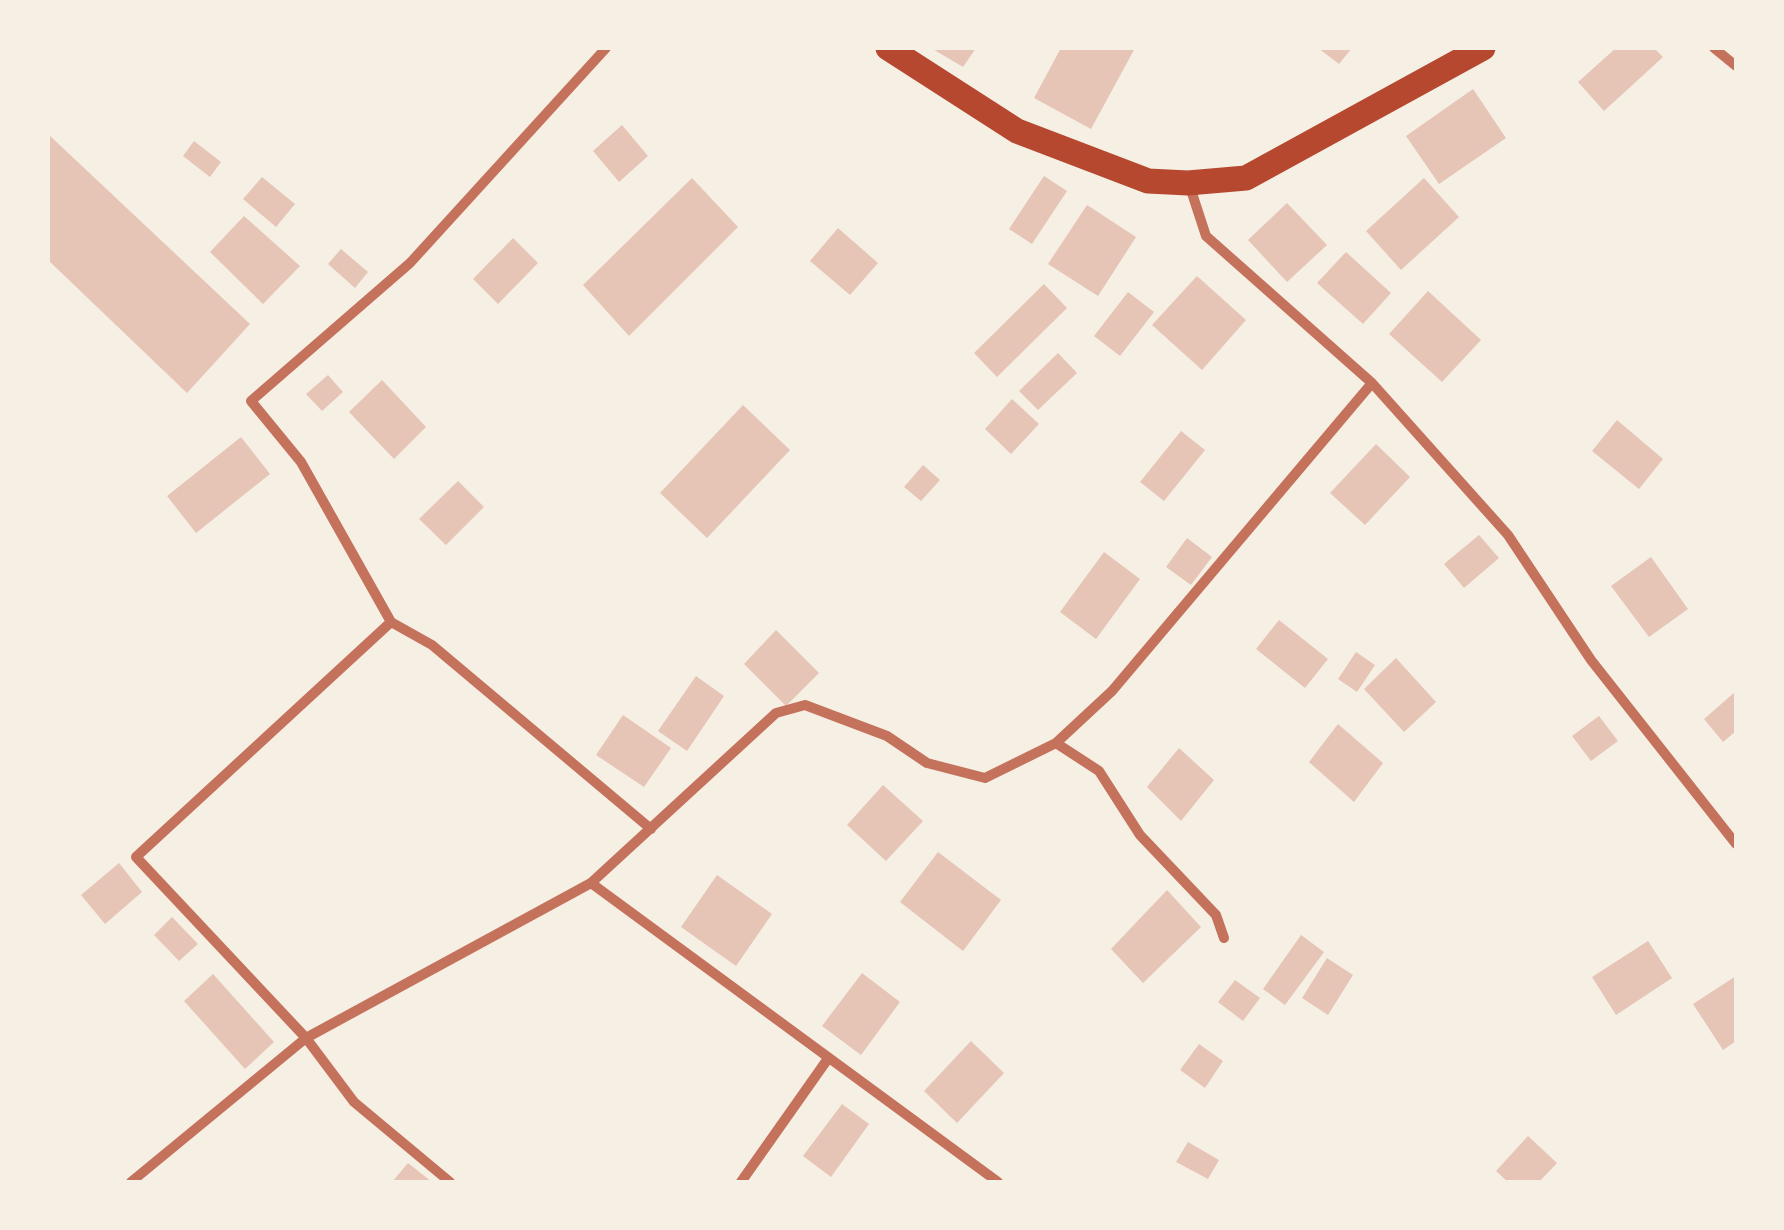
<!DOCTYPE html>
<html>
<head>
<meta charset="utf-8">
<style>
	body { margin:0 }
	#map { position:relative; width:1784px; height:1230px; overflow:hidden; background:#f6efe4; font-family:"IBM Plex Sans",sans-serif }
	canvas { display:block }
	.frame { position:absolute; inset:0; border:50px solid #f6efe4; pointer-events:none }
</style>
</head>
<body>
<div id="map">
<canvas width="1784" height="1230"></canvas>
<div class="frame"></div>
</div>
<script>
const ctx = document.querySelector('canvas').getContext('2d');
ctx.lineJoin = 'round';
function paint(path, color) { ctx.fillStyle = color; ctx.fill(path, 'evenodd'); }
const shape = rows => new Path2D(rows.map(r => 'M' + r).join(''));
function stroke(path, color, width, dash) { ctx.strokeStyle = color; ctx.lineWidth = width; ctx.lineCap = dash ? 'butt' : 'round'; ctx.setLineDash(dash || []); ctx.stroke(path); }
paint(shape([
	[931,48,976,48,963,67],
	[1061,48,1135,48,1091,129,1034,98],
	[1318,48,1352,48,1339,64],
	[1616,48,1654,48,1663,57,1604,111,1578,82],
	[1473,89,1506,138,1439,184,1406,136],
	[622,125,648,156,619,182,593,151],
	[48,134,250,324,187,393,48,260],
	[194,141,221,162,210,177,183,156],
	[1044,176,1067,191,1032,244,1009,229],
	[262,177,295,204,276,227,243,199],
	[692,178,738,227,629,336,583,285],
	[1424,178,1459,217,1401,270,1366,231],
	[1287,203,1327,245,1287,282,1248,240],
	[1087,205,1136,237,1098,296,1048,264],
	[244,216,300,266,263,304,210,252],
	[838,228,878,263,850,295,810,261],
	[513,238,538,263,498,304,473,279],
	[341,249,368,272,355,288,328,264],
	[1346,252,1391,293,1363,324,1317,283],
	[1197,276,1246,320,1202,370,1152,325],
	[1044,284,1067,308,997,377,974,353],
	[1428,291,1481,340,1442,382,1389,334],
	[1128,292,1154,312,1120,356,1094,336],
	[1058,353,1077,373,1038,410,1019,391],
	[328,375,343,392,322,411,306,394],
	[382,380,426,427,394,459,349,412],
	[1012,399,1039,424,1011,454,985,429],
	[743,405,790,450,707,538,660,493],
	[1617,420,1663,459,1639,489,1592,451],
	[1181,431,1205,450,1164,501,1140,482],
	[241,437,270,474,196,533,167,496],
	[1376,444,1410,477,1365,525,1330,493],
	[923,465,940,480,921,501,904,487],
	[458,481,484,507,446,545,419,519],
	[1479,535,1499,558,1464,588,1444,564],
	[1187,538,1212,557,1191,585,1166,567],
	[1104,552,1140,579,1096,639,1060,612],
	[1651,557,1688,609,1649,637,1611,586],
	[1279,620,1328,659,1305,688,1256,649],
	[776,630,819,673,786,706,744,664],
	[1356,652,1375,665,1357,692,1338,679],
	[1396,658,1436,702,1404,732,1364,689],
	[696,676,724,696,687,751,658,731],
	[1736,691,1736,731,1723,742,1704,719],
	[623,715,671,748,644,787,596,755],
	[1599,716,1618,741,1591,761,1572,736],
	[1338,724,1383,763,1354,802,1309,762],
	[1179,748,1214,780,1181,821,1147,787],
	[883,785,923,821,886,861,847,825],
	[938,852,1001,900,963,951,900,902],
	[119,863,142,892,105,924,81,895],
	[717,875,772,914,736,966,681,927],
	[1167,890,1201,927,1143,983,1111,949],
	[172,917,198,944,179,961,154,935],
	[1301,935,1324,952,1285,1005,1263,989],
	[1648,941,1672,978,1616,1015,1592,977],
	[1327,958,1353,975,1328,1015,1302,998],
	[862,973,900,1002,861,1055,822,1026],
	[213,974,274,1042,245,1069,184,1001],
	[1736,976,1736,1041,1723,1050,1693,1004],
	[1235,980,1260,998,1243,1021,1218,1002],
	[971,1041,1004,1073,957,1123,924,1091],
	[1199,1044,1223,1061,1205,1088,1180,1070],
	[842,1104,869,1124,831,1177,803,1156],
	[1528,1136,1557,1163,1539,1182,1508,1182,1496,1171],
	[1188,1142,1219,1160,1208,1179,1176,1162],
	[408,1163,432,1182,392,1182]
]), '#e6c5b7');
stroke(shape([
	[606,48,410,263,251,401,301,462,391,622,432,645,651,829],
	[1714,48,1736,66],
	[1189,184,1206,236,1372,383,1508,535,1591,660,1736,844],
	[391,622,136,857,306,1038,354,1102,450,1182],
	[1056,743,1099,771,1140,835,1216,915,1224,938],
	[591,883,998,1182],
	[131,1182,306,1038,591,883,776,713,805,705,887,736,927,763,985,778,1056,743,1112,691,1372,383],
	[741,1182,827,1060]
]), '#c5725c', 10);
stroke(shape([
	[888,48,1017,131,1148,181,1188,183,1246,178,1483,48]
]), '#b5482f', 25);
</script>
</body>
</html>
